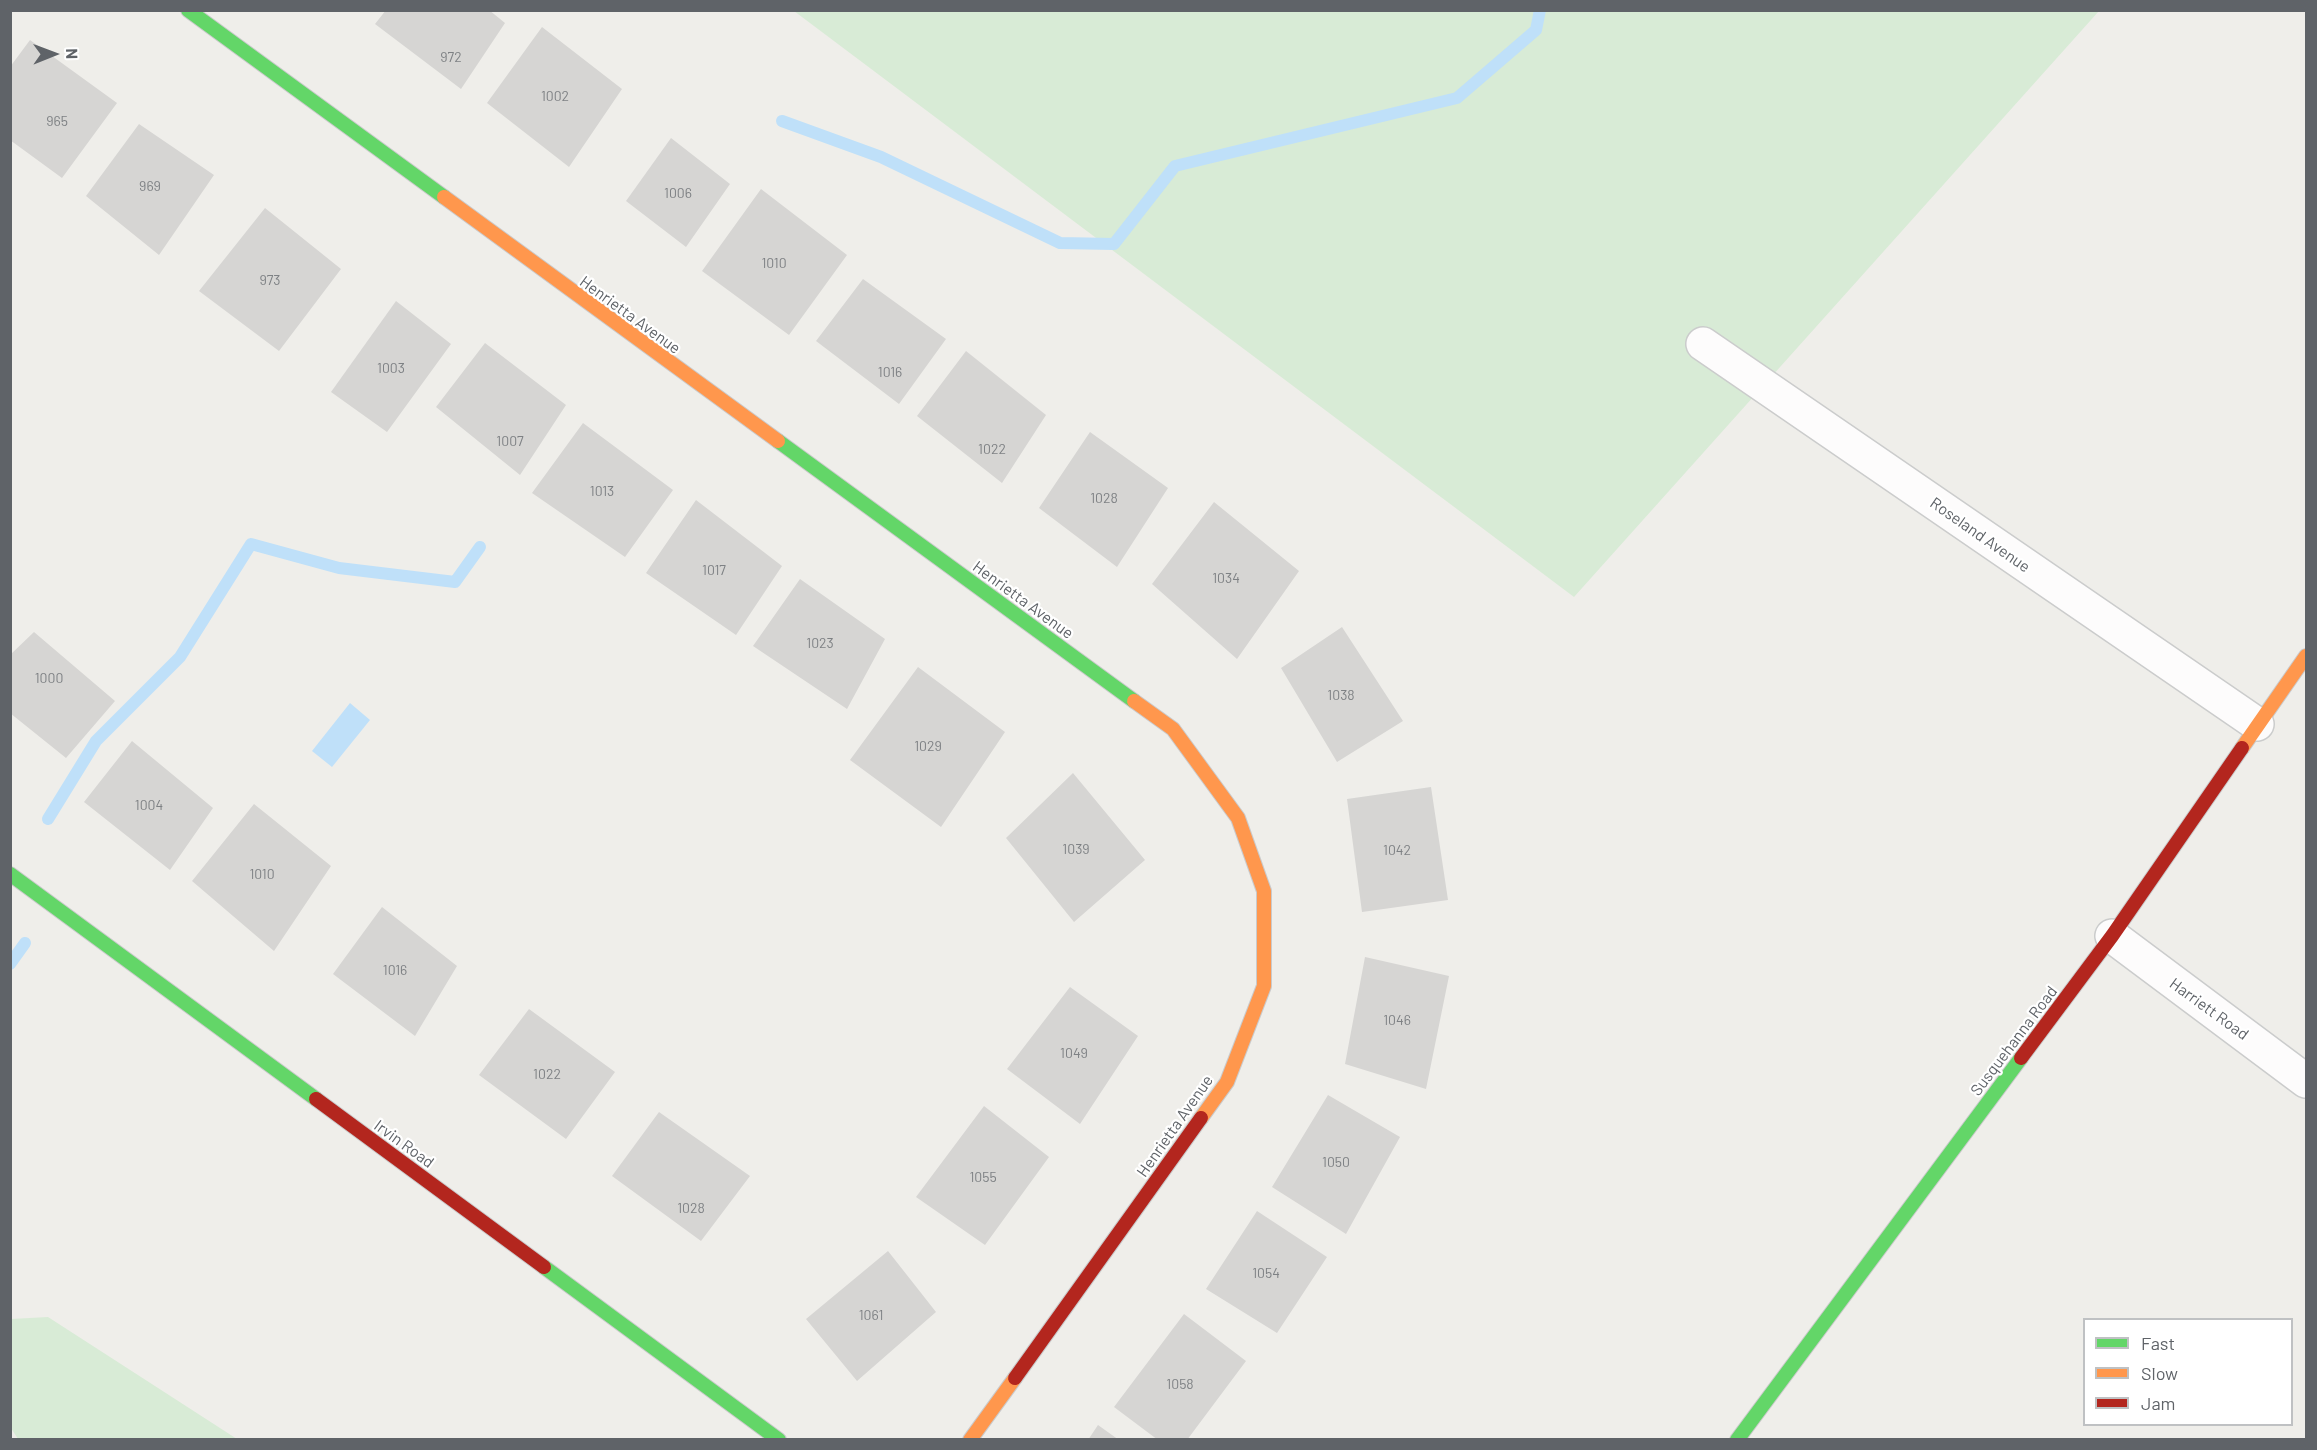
<!DOCTYPE html>
<html>
<head>
<meta charset="utf-8">
<style>
	body { margin:0 }
	#map { position:relative; width:2317px; height:1450px; overflow:hidden; background:#efeeea; font-family:Barlow,sans-serif }
	canvas { display:block }
	.frame { position:absolute; inset:0; border:12px solid #5f6368; pointer-events:none }
	.legend { position:absolute; left:2083px; top:1318px; width:210px; height:108px; box-sizing:border-box; background:#fff; border:2px solid #bfc1c3; margin:0; padding:8px 10px; list-style:none; font-size:18px; color:#5f6368 }
	.legend li { display:flex; align-items:center; gap:12px; height:30px }
	.legend b { width:30px; border:2px solid #bfc1c3 }
	.north { position:absolute; left:24px; top:24px; width:60px; height:60px; -webkit-text-stroke:4px #fff; paint-order:stroke; rotate:89deg; font-size:16px; font-weight:700; line-height:24px; text-align:center; color:#5f6368 }
	.north::after { content:''; display:block; margin:auto; width:21px; height:27px; background:#5f6368; clip-path:polygon(50% 0,100% 100%,50% 72%,0 100%) }
</style>
</head>
<body>
<div id="map">
<canvas width="2317" height="1450"></canvas>
<div class="frame"></div>
<ul class="legend">
<li><b style="height:8px;background:#63d668"></b>Fast</li>
<li><b style="height:8px;background:#ff974d"></b>Slow</li>
<li><b style="height:8px;background:#b3261e"></b>Jam</li>
</ul>
<div class="north">N</div>
</div>
<script>
const ctx = document.querySelector('canvas').getContext('2d');
ctx.lineJoin = 'round';
function paint(path, color) { ctx.fillStyle = color; ctx.fill(path, 'evenodd'); }
const shape = rows => new Path2D(rows.map(r => 'M' + r).join(''));
function stroke(path, color, width, dash) { ctx.strokeStyle = color; ctx.lineWidth = width; ctx.lineCap = dash ? 'butt' : 'round'; ctx.setLineDash(dash || []); ctx.stroke(path); }
function write(font, color, halo, rows, align = 'center') {
  ctx.font = font + ' Barlow,sans-serif'; ctx.lineWidth = 4.5; ctx.setLineDash([]); ctx.textBaseline = 'middle'; ctx.strokeStyle = halo; ctx.fillStyle = color; for (const [text, x, y, turn = 0] of rows) {
    ctx.save(); ctx.translate(x, y); ctx.rotate((+turn || 0) * Math.PI / 180); ctx.textAlign = isNaN(turn) ? turn : align; if (halo) ctx.strokeText(text, 0, 0); ctx.fillText(text, 0, 0); ctx.restore();
  }
}
paint(shape([
	[794,11,2099,11,1574,597],
	[48,1317,141,1377,237,1439,18,1439,11,1428,11,1319]
]), '#d8ebd6');
paint(shape([
	[350,703,370,720,332,767,312,751]
]), '#bfe0f9');
stroke(shape([
	[782,121,881,157,1060,243,1114,244,1175,166,1457,98,1536,30,1540,10],
	[48,819,96,741,180,657,251,544,339,568,455,582,480,547],
	[10,964,25,943]
]), '#bfe0f9', 12);
paint(shape([
	[386,10,489,10,505,23,461,89,375,24],
	[542,27,622,89,569,167,487,103],
	[30,40,117,103,62,178,10,140,10,67],
	[139,124,214,175,159,255,86,196],
	[671,138,730,184,686,247,626,201],
	[761,189,847,255,789,335,702,271],
	[265,208,341,269,279,351,199,291],
	[863,279,946,339,899,404,816,341],
	[396,301,451,344,387,432,331,392],
	[485,343,566,405,520,475,436,407],
	[966,351,1046,415,1002,483,917,416],
	[583,423,673,490,625,557,532,493],
	[1090,432,1168,488,1117,567,1039,508],
	[696,500,782,566,736,635,646,573],
	[1214,502,1299,571,1237,659,1152,584],
	[800,579,885,639,847,709,753,646],
	[1342,627,1403,721,1337,762,1281,668],
	[34,632,115,701,66,758,10,713,10,655],
	[918,667,1005,732,941,827,850,760],
	[132,741,213,808,170,870,84,802],
	[1073,773,1145,860,1074,922,1006,838],
	[1431,787,1448,900,1362,912,1347,799],
	[254,804,331,866,274,951,192,881],
	[382,907,457,966,415,1036,333,974],
	[1365,957,1449,976,1426,1089,1345,1064],
	[1070,987,1138,1036,1080,1124,1007,1069],
	[529,1009,615,1072,566,1139,479,1075],
	[1328,1095,1400,1137,1346,1234,1272,1187],
	[984,1106,1049,1157,985,1245,916,1197],
	[659,1112,750,1176,701,1241,612,1176],
	[1257,1211,1327,1257,1277,1333,1206,1289],
	[888,1251,936,1312,857,1381,806,1319],
	[1184,1314,1246,1361,1187,1440,1158,1440,1114,1407],
	[1098,1425,1119,1440,1088,1440]
]), '#d6d5d3');
const street = shape([
	[1703,344,2257,724],
	[2112,936,2306,1081]
]);
const fast = shape([
	[188,10,444,197],
	[778,441,1134,701],
	[10,874,316,1099],
	[544,1267,779,1440],
	[1737,1440,2021,1058]
]);
const slow = shape([
	[444,197,778,441],
	[1134,701,1173,729,1238,818,1264,891,1264,986,1227,1082,1201,1118],
	[2242,748,2306,656],
	[970,1440,1015,1378]
]);
const jam = shape([
	[2021,1058,2112,936,2242,748],
	[316,1099,544,1267],
	[1015,1378,1201,1118]
]);
stroke(street, '#cbcccc', 36);
stroke(fast, '#cacacb', 16);
stroke(slow, '#cacacb', 16);
stroke(jam, '#cacacb', 16);
stroke(street, '#fdfcfc', 33);
stroke(fast, '#63d668', 14);
stroke(slow, '#ff974d', 14);
stroke(jam, '#b3261e', 14);
write('14px', '#7e8184', null, [
	["972",451,57],
	["1002",555,96],
	["965",57,121],
	["969",150,186],
	["1006",678,193],
	["1010",774,263],
	["973",270,280],
	["1003",391,368],
	["1016",890,372],
	["1007",510,441],
	["1022",992,449],
	["1013",602,491],
	["1028",1104,498],
	["1017",714,570],
	["1034",1226,578],
	["1023",820,643],
	["1000",49,678],
	["1038",1341,695],
	["1029",928,746],
	["1004",149,805],
	["1039",1076,849],
	["1042",1397,850],
	["1010",262,874],
	["1016",395,970],
	["1046",1397,1020],
	["1049",1074,1053],
	["1022",547,1074],
	["1050",1336,1162],
	["1055",983,1177],
	["1028",691,1208],
	["1054",1266,1273],
	["1061",871,1315],
	["1058",1180,1384]
]);
write('16px', '#5f6368', '#fff', [
	["Henrietta Avenue",630,315,36],
	["Roseland Avenue",1980,535,35],
	["Henrietta Avenue",1023,600,36],
	["Harriett Road",2209,1009,36],
	["Susquehanna Road",2014,1041,-53],
	["Henrietta Avenue",1175,1126,-55],
	["Irvin Road",404,1144,36]
]);
</script>
</body>
</html>
